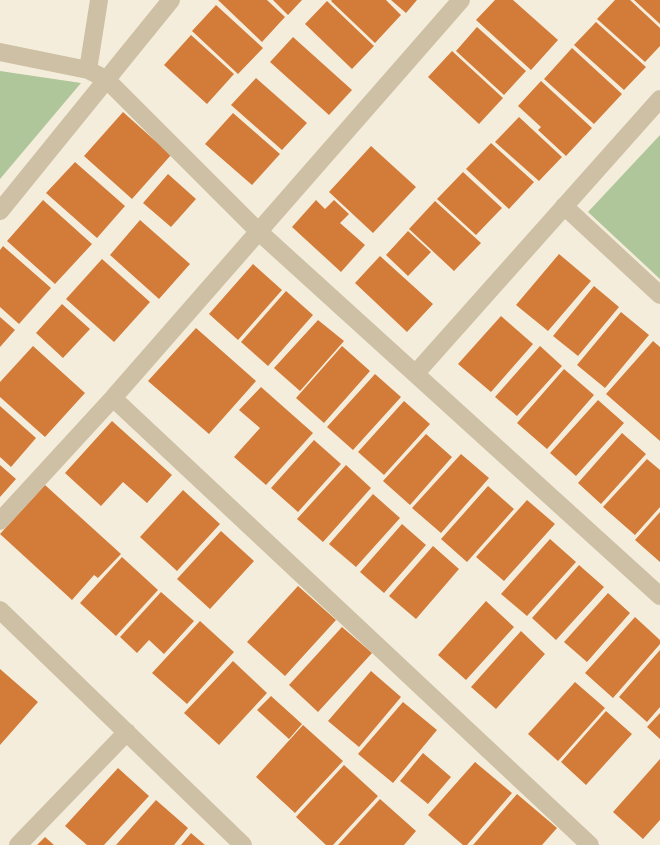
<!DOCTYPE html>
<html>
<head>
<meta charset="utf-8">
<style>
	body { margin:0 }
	canvas { display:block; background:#f5eddb }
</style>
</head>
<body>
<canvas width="660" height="845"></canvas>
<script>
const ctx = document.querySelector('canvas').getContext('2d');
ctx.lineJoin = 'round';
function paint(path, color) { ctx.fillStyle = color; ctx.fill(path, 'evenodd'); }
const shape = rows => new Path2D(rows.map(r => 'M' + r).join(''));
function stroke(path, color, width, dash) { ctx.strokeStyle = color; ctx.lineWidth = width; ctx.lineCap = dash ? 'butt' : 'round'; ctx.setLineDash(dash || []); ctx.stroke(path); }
paint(shape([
	[0,71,81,83,0,179],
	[660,135,660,279,588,212]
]), '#aec699');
paint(shape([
	[218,0,267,0,285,17,262,42],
	[273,0,302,0,288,15],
	[332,0,386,0,401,15,375,43,331,1],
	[391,0,417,0,406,13],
	[495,0,513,0,558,40,531,70,476,20],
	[615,0,630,0,660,28,660,46,645,62,597,19],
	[634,0,660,0,660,24],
	[327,1,374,46,352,69,305,24],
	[216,5,263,48,238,74,192,31],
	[596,22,646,67,624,90,574,45],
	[477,27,526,71,504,95,456,51],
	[191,35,234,74,207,104,164,65],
	[293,37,352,90,329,115,270,62],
	[572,48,622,94,594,124,544,79],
	[452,51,503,98,479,124,428,77],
	[256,78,307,123,282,150,231,105],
	[541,81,592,128,566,156,538,130,541,127,518,106],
	[123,112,171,155,132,199,84,156],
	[233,113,280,154,252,185,205,144],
	[519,117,562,157,539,181,495,142],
	[491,143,534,182,509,209,466,169],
	[371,146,416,187,373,233,329,192],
	[75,162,125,206,97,238,46,193],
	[463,172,502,208,476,235,437,199],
	[168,174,196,199,171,227,143,203],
	[43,200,92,244,55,284,7,241],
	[316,200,325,209,334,200,349,214,340,223,365,245,341,272,292,227],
	[435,201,481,243,454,271,409,229],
	[140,220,190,264,159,299,110,255],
	[408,231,431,252,408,276,386,255],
	[3,246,51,288,19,324,0,307,0,250],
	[559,254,591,281,548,331,516,305],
	[380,256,433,304,407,332,355,283],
	[102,259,150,302,114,342,66,299],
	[253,264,282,290,238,340,209,314],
	[594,286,619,307,578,356,553,336],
	[286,291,313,315,268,366,241,342],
	[62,304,90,329,63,358,36,333],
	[621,312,649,335,605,388,577,365],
	[501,316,533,344,491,392,458,364],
	[0,317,15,330,0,347],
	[318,320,344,341,300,391,274,368],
	[196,328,256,381,209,434,148,381],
	[653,341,660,347,660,441,606,394],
	[33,346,85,393,45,437,0,397,0,382],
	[342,346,370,371,324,423,296,398],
	[540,346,562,366,517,416,495,397],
	[564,369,594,395,547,449,517,423],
	[375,374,401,397,353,450,327,427],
	[261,387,313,433,266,485,234,457,260,428,239,410],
	[598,400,624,423,576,476,550,453],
	[404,401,430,424,384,475,358,452],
	[0,406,36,438,11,467,0,457],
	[112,421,172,475,147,503,123,482,101,506,65,473],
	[622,433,646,454,601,504,578,483],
	[426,434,452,457,410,505,383,481],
	[314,440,341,464,298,512,271,488],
	[461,454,489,478,441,533,412,508],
	[647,459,660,470,660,507,635,535,603,507],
	[0,465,16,479,0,497],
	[346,465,371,488,323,542,297,519],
	[45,485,121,554,98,578,94,575,72,600,0,534],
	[488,486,514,509,467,562,441,539],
	[183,490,220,524,177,571,140,537],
	[373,494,400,518,356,567,329,544],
	[527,500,555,524,504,581,476,557],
	[660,512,660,562,635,540],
	[402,524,426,545,384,593,360,572],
	[221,531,254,561,210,609,177,579],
	[550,539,576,562,527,616,501,594],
	[433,546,459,569,416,619,389,596],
	[122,557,158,590,116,636,80,603],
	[579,565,604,587,556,640,532,618],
	[298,586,336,620,285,676,247,642],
	[161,592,194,621,164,654,149,640,137,653,120,637],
	[608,593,630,613,587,662,564,642],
	[486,601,514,627,466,680,438,655],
	[635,617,660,640,660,644,613,698,585,673],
	[200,621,234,652,187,704,152,673],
	[342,627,372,653,318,712,289,685],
	[521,631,545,654,496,709,471,687],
	[660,650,660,707,647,722,619,697],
	[233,661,267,693,219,745,184,713],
	[0,669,38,702,0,745],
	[371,671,401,697,359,747,328,721],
	[575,682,605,708,558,761,528,734],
	[271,696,302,724,289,739,257,710],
	[403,702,437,730,393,783,358,754],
	[606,711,632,734,586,785,561,762],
	[660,713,660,739,647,727],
	[303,725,343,761,295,813,256,777],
	[423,753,451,777,428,804,400,781],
	[660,759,660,820,643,839,613,812],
	[475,762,512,793,467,845,463,845,428,815],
	[344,765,378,796,333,845,326,845,296,817],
	[118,768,149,796,104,845,87,845,65,826],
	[517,794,557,828,542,845,473,845],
	[380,799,416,831,404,845,338,845],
	[156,800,188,828,174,845,116,845],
	[191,833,205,845,181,845],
	[45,837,54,845,37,845]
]), '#d37c3a');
stroke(shape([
	[0,52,88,70,106,79,258,231,660,596],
	[88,70,99,0],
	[564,206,660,295],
	[0,211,171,0],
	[416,373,660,99],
	[113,398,590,845],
	[0,521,113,398,461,0],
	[0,610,243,845],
	[18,845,127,732]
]), '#cec0a5', 18);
</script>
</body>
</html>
